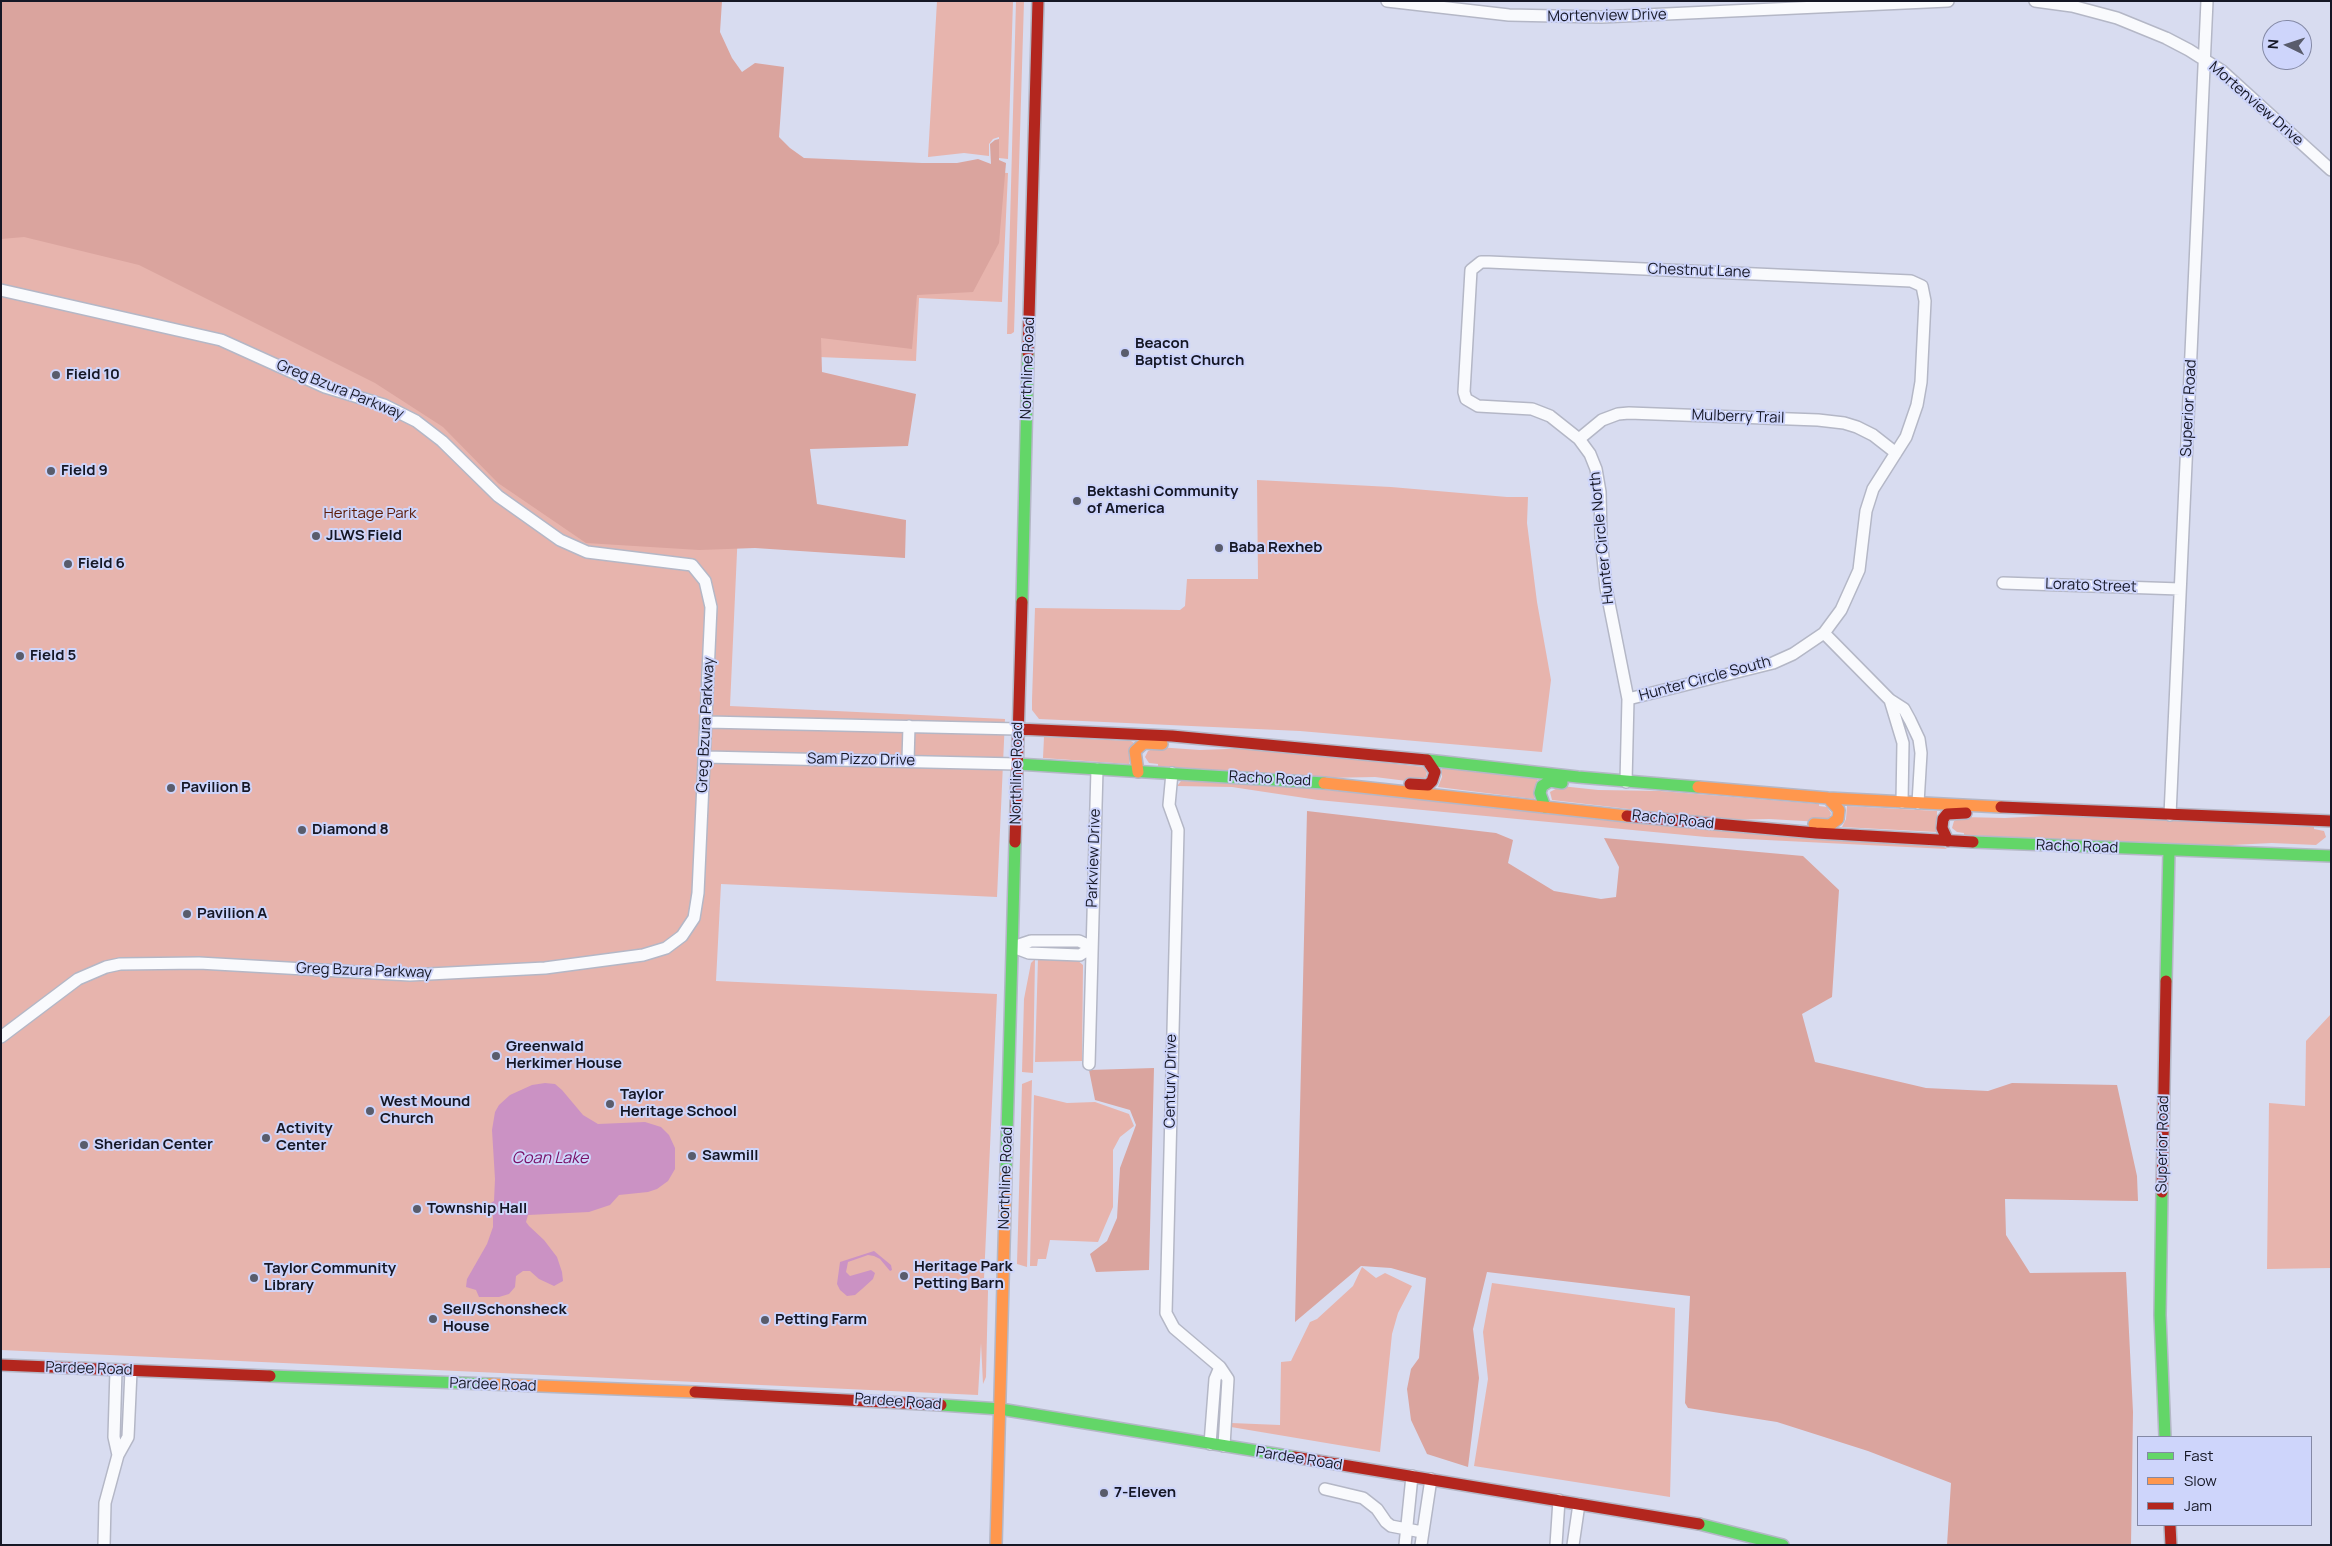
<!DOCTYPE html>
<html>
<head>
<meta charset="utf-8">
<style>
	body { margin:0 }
	#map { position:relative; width:2332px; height:1546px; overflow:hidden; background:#d8dcf0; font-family:Manrope,sans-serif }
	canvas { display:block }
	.frame { position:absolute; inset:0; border:2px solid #151725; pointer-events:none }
	.legend { position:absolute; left:2137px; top:1436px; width:175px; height:90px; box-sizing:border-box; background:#ced5fb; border:1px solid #8489a5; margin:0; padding:6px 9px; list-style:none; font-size:15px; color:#151725 }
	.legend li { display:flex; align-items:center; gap:10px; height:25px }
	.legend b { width:25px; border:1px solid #8489a5 }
	.north { position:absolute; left:2262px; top:20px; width:50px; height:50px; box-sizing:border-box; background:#ced5fb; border:1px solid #8489a5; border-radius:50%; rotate:274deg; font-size:14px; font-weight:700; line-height:20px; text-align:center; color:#151725 }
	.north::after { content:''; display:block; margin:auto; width:18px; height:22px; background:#595c6c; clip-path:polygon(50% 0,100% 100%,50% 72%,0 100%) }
</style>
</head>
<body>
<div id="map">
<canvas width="2332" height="1546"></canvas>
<div class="frame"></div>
<ul class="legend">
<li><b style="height:6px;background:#63d668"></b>Fast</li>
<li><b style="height:6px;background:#ff974d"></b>Slow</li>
<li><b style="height:6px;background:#b3261e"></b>Jam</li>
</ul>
<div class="north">N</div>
</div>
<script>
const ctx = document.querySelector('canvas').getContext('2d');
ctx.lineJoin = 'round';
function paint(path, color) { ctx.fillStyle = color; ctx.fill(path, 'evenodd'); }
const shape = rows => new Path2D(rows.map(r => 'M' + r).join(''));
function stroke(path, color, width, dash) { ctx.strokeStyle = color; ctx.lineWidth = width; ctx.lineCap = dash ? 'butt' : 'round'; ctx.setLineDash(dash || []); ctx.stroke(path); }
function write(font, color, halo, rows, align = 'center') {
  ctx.font = font + ' Manrope,sans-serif'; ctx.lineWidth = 4; ctx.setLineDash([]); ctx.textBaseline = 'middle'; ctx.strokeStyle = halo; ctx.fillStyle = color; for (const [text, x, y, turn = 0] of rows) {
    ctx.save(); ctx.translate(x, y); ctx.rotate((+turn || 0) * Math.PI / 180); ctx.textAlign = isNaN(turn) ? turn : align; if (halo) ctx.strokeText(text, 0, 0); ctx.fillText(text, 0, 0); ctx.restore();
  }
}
paint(shape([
	[937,1,1013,1,1008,159,999,158,999,137,993,139,989,144,989,156,964,153,928,157],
	[1016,1,1024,1,1014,332,1011,334,1007,334],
	[1,127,1008,173,1002,302,919,298,916,361,746,354,730,706,1005,719,997,897,721,884,716,981,997,994,984,1278,988,1291,986,1377,983,1384,981,1343,978,1395,1,1350],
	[1257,480,1391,487,1507,497,1528,497,1527,523,1537,602,1551,680,1542,752,1300,731,1039,719,1032,710,1032,700,1035,608,1180,610,1185,606,1187,579,1258,579],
	[1044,737,1131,741,1134,743,1129,764,1043,758],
	[1157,747,1200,750,1254,748,1423,767,1427,771,1426,777,1415,782,1375,777,1324,778,1158,766,1158,764,1149,763,1145,757,1148,751],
	[1442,768,1538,778,1534,799,1438,787,1442,777],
	[1181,781,1261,784,1941,845,1947,849,1706,837,1318,800,1232,787,1177,786],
	[1561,786,1598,790,1660,791,1819,804,1819,806,1827,807,1831,813,1830,818,1821,822,1769,819,1723,820,1552,800,1550,792],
	[1847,806,1937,811,1937,832,1842,827,1846,819],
	[2062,815,2314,827,2314,829,2324,831,2326,837,2316,845,2272,843,2212,846,1964,835,1964,833,1957,832,1952,828,1954,821,1962,817,2005,818],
	[1038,958,1077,960,1083,965,1082,1061,1035,1062],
	[1035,959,1033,1073,1022,1072,1024,999,1031,963],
	[2331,1014,2331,1268,2267,1269,2269,1103,2305,1106,2306,1041],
	[1032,1080,1027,1267,1017,1264,1022,1084],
	[1034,1095,1067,1103,1095,1102,1129,1114,1134,1126,1120,1137,1113,1150,1113,1207,1098,1242,1050,1240,1046,1259,1038,1259,1037,1266,1030,1266],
	[1362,1267,1376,1278,1385,1273,1412,1286,1398,1313,1392,1334,1380,1452,1231,1427,1231,1423,1280,1425,1281,1362,1291,1361,1310,1322,1317,1319,1353,1286],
	[1492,1283,1675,1308,1670,1497,1474,1466,1488,1379,1483,1332]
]), '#e7b4ad');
paint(shape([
	[1,1,722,1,720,32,732,58,742,72,755,63,784,67,779,137,790,148,804,158,922,163,957,163,978,159,991,164,990,144,995,140,999,139,999,160,1006,163,999,243,973,292,917,295,912,349,821,338,822,372,916,394,908,446,810,449,817,504,906,520,905,558,755,548,699,550,586,543,498,483,443,427,375,383,139,265,24,237,1,239],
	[1307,811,1496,833,1513,840,1508,863,1554,891,1601,899,1616,897,1619,867,1604,838,1803,856,1839,890,1832,997,1802,1014,1815,1062,1926,1088,1988,1091,2012,1083,2117,1085,2137,1176,2138,1201,2005,1199,2006,1235,2030,1273,2126,1272,2133,1412,2131,1545,1947,1545,1951,1483,1868,1451,1777,1422,1688,1408,1685,1403,1690,1296,1487,1272,1473,1329,1479,1378,1468,1467,1427,1454,1411,1420,1407,1389,1411,1369,1419,1358,1426,1278,1391,1268,1361,1266,1295,1322],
	[1154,1068,1149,1270,1096,1272,1090,1254,1107,1241,1117,1218,1120,1168,1136,1125,1130,1110,1095,1100,1089,1070]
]), '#daa49e');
paint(shape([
	[545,1083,555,1084,562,1090,583,1115,598,1124,645,1122,661,1127,669,1135,675,1148,675,1169,668,1181,657,1189,648,1192,619,1195,610,1205,589,1212,528,1215,526,1222,529,1226,544,1240,557,1257,562,1272,563,1281,554,1286,539,1279,530,1271,523,1271,516,1276,515,1287,509,1294,499,1297,479,1297,476,1290,466,1287,467,1279,487,1244,493,1227,493,1207,491,1203,494,1201,495,1179,492,1130,495,1112,499,1105,510,1095,532,1085],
	[874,1251,891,1265,892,1270,890,1271,880,1259,874,1256,868,1255,848,1262,846,1272,850,1276,871,1270,875,1273,873,1279,862,1289,855,1295,847,1296,840,1290,837,1284,840,1262]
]), '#cb92c4');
const street = shape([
	[1387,1,1509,15,1601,17,1948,1],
	[2035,1,2072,6,2117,18,2166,38,2189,50,2222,71,2331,170],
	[1,290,221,340,325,387,384,405,416,421,442,441,498,496,560,540,587,552,692,565,705,581,711,607,698,893,694,918,682,936,666,948,643,955,545,968,410,975,199,963,120,964,106,967,78,979,1,1037],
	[1579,439,1602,420,1618,414,1629,413,1818,420,1844,423,1857,427,1873,435,1896,453],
	[2003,583,2180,589],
	[1824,633,1890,700,1904,709,1910,720,1919,739,1921,753,1918,803],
	[1890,700,1903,743,1902,802],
	[707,722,1018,729],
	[705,757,1017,764],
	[908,761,909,726],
	[1172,773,1169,805,1178,830,1166,1313,1174,1328,1220,1367],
	[1626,782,1628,699,1606,588,1601,538,1600,492,1596,469,1590,454,1579,439,1550,416,1532,409,1478,406,1466,399,1464,392,1471,270,1481,262,1489,262,1911,281,1922,286,1925,301,1921,382,1917,405,1906,437,1873,489,1866,511,1859,570,1841,610,1824,633,1793,654,1773,663,1628,699],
	[2170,815,2207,1],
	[1031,941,1079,941,1092,947,1080,955,1029,953,1013,947,1031,941],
	[1089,1064,1097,769],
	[116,1370,114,1437,118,1455,128,1437,131,1371],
	[1210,1444,1215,1379,1220,1367,1228,1379,1224,1446],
	[1325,1489,1363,1498,1377,1509,1386,1522,1391,1526,1422,1532],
	[104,1545,105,1503,118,1455],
	[1405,1545,1412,1476],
	[1421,1545,1431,1479],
	[1556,1545,1559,1500],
	[1573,1545,1579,1504]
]);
const fast = shape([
	[1022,602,1028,353],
	[1427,760,1578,777,1698,787],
	[1017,764,1324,783],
	[1545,807,1540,793,1542,786,1550,781,1562,783],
	[1973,842,2331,856],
	[2166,981,2169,850],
	[1006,1171,1015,842],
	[2162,1192,2160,1315,2165,1437],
	[270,1376,490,1384],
	[941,1405,1000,1409,1294,1457],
	[1699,1524,1783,1545]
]);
const slow = shape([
	[1138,772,1135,751,1144,743,1162,744],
	[1324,783,1627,816],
	[1698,787,1828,798,2001,807],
	[1814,824,1830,825,1838,819,1839,810,1828,798],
	[490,1384,695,1392],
	[996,1545,1006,1171]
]);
const jam = shape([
	[1028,353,1038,1],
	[1018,729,1172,736,1427,760],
	[1410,784,1428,785,1432,781,1435,772,1427,760],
	[2001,807,2331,821],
	[1627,816,1816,833,1973,842],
	[1948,841,1942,828,1943,819,1947,814,1966,813],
	[1015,842,1022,602],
	[2162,1192,2166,981],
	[1,1365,270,1376],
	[695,1392,941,1405],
	[1294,1457,1699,1524],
	[2170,1525,2171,1545]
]);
stroke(street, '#b4b7c6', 14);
stroke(fast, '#b4b7c6', 14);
stroke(slow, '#b4b7c6', 14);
stroke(jam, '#b4b7c6', 14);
stroke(street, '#f9fafd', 11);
stroke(fast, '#63d668', 11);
stroke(slow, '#ff974d', 11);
stroke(jam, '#b3261e', 11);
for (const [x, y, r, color] of [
	[1125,353,5,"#595c6c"],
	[56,375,5,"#595c6c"],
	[51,471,5,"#595c6c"],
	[1077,501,5,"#595c6c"],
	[316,536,5,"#595c6c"],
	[1219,548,5,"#595c6c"],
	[68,564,5,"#595c6c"],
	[20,656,5,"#595c6c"],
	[171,788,5,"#595c6c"],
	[302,830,5,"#595c6c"],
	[187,914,5,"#595c6c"],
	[496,1056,5,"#595c6c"],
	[610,1104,5,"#595c6c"],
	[370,1111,5,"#595c6c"],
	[266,1138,5,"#595c6c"],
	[84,1145,5,"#595c6c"],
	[692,1156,5,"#595c6c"],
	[417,1209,5,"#595c6c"],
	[904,1276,5,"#595c6c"],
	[254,1278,5,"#595c6c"],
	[433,1319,5,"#595c6c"],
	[765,1320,5,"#595c6c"],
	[1104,1493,5,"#595c6c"]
]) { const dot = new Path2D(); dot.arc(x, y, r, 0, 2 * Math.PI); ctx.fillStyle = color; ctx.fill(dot); stroke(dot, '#ced5fb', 2); }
write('15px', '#151725', '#ced5fb', [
	["Mortenview Drive",1607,16,-1],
	["Mortenview Drive",2256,104,41],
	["Chestnut Lane",1699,271,2],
	["Northline Road",1028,368,-88],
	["Greg Bzura Parkway",340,390,22],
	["Superior Road",2189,408,-87],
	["Mulberry Trail",1738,417,2],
	["Hunter Circle North",1602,538,-96],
	["Lorato Street",2091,586,2],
	["Hunter Circle South",1705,679,-15],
	["Greg Bzura Parkway",706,725,-87],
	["Sam Pizzo Drive",861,760,1],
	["Northline Road",1017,773,-89],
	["Racho Road",1270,779,3],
	["Racho Road",1673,820,6],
	["Racho Road",2077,847,2],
	["Parkview Drive",1094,858,-88],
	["Greg Bzura Parkway",364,971,2],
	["Century Drive",1171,1081,-89],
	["Superior Road",2163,1144,-89],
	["Northline Road",1006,1178,-88],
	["Pardee Road",89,1369,2],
	["Pardee Road",493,1385,2],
	["Pardee Road",898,1402,4],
	["Pardee Road",1299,1459,9]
]);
write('bold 15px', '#151725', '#ced5fb', [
	["Beacon",1135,344],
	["Baptist Church",1135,361],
	["Field 10",66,375],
	["Field 9",61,471],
	["Bektashi Community",1087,492],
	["of America",1087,509],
	["JLWS Field",326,536],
	["Baba Rexheb",1229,548],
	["Field 6",78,564],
	["Field 5",30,656],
	["Pavilion B",181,788],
	["Diamond 8",312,830],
	["Pavilion A",197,914],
	["Greenwald",506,1047],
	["Herkimer House",506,1064],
	["Taylor",620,1095],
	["Heritage School",620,1112],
	["West Mound",380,1102],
	["Church",380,1119],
	["Activity",276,1129],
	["Center",276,1146],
	["Sheridan Center",94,1145],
	["Sawmill",702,1156],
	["Township Hall",427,1209],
	["Heritage Park",914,1267],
	["Petting Barn",914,1284],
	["Taylor Community",264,1269],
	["Library",264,1286],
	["Sell/Schonsheck",443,1310],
	["House",443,1327],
	["Petting Farm",775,1320],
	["7-Eleven",1114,1493]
], 'left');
write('15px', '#5c1c08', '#ced5fb', [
	["Heritage Park",370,514]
]);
write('italic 16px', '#780f66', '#ced5fb', [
	["Coan Lake",550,1159]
]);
</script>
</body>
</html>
